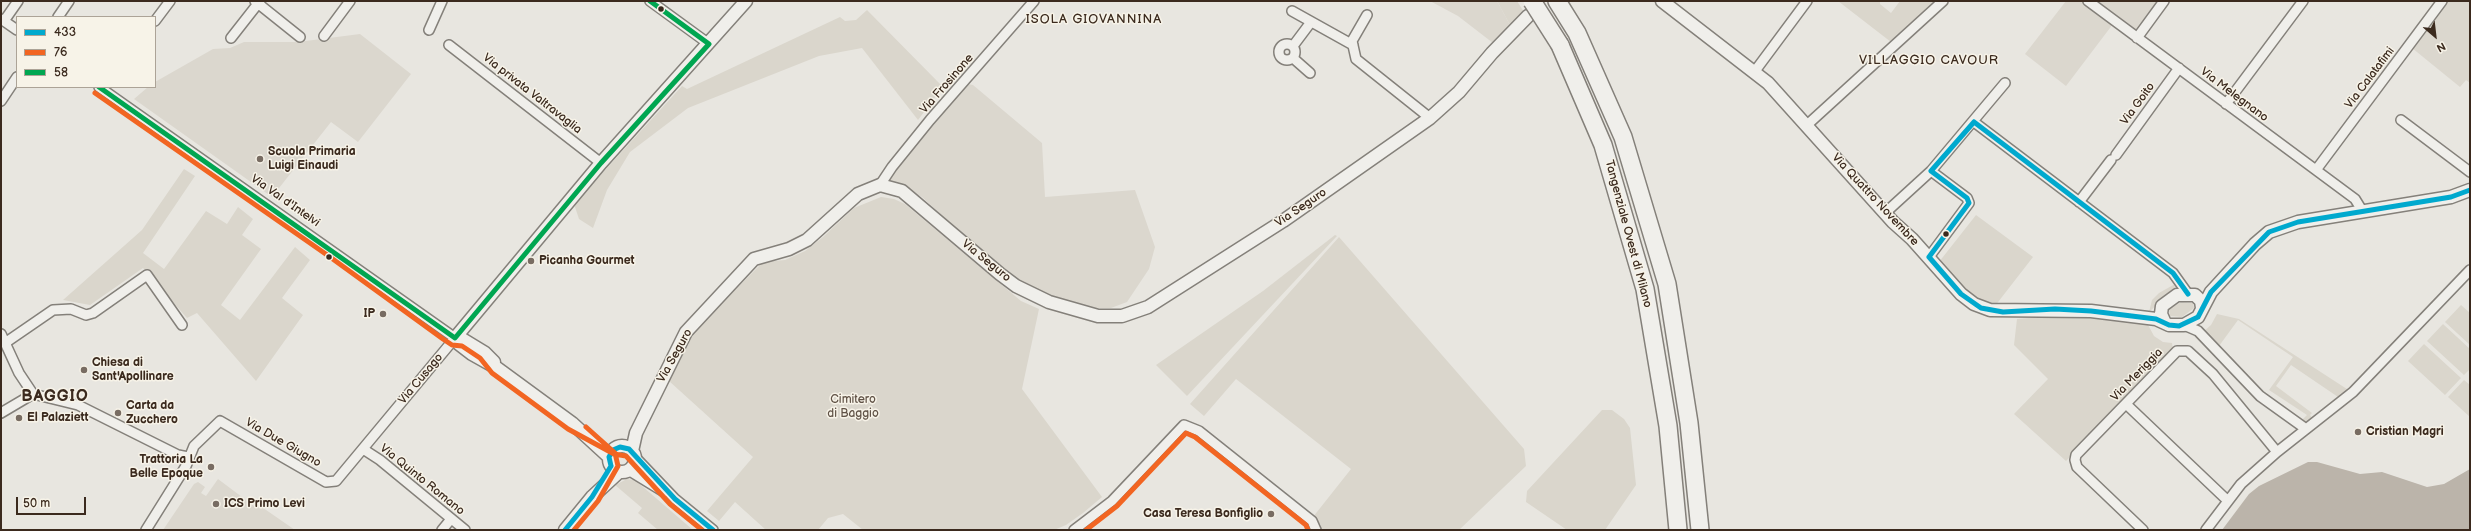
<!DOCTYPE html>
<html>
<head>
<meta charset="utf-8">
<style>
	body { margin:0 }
	#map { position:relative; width:2471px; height:531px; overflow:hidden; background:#e8e6e0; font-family:"Balsamiq Sans",sans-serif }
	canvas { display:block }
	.frame { position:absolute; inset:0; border:2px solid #3b2a1e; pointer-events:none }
	.legend { position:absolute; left:16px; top:16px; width:140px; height:72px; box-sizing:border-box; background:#f7f3e8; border:1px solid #aca397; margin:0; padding:5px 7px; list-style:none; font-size:12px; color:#3b2a1e }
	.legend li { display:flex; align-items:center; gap:8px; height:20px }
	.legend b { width:20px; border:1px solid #aca397 }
	.north { position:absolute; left:2415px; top:16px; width:40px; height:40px; -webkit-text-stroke:3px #f7f3e8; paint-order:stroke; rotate:152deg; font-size:11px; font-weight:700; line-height:16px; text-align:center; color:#3b2a1e }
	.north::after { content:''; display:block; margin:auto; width:14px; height:18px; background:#3b2a1e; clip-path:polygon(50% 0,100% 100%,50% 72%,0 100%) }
	.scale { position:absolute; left:16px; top:497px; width:70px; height:18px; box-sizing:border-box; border:2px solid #3b2a1e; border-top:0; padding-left:5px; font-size:12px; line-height:14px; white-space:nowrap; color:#3b2a1e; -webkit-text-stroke:3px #f7f3e8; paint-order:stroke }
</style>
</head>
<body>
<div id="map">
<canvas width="2471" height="531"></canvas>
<div class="frame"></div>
<ul class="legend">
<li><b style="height:5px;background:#00a9ce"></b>433</li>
<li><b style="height:5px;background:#f26522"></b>76</li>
<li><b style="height:5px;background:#00a651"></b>58</li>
</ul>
<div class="north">N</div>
<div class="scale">50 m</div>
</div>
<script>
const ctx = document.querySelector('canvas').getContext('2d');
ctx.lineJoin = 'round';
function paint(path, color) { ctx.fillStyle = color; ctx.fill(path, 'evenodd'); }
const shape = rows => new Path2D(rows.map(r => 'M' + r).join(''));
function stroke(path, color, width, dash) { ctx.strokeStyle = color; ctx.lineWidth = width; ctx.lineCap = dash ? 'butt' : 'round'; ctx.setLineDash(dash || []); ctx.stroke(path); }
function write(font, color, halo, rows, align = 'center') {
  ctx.font = font + ' "Balsamiq Sans",sans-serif'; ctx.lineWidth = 3; ctx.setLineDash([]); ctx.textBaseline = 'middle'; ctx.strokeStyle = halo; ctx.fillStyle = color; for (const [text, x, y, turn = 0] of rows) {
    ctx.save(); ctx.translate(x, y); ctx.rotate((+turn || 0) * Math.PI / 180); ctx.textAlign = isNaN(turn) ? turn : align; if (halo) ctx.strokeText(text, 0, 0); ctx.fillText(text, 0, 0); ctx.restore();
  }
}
paint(shape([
	[1430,1,1497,1,1510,25,1493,43,1458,16],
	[2066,1,2161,1,2135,35,2116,20,2066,86,2025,54],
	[2446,1,2470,1,2470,83,2466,80,2460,87,2412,48],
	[360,34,411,74,358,142,331,122,272,197,134,99,148,87,155,87,155,82,213,49,230,48,244,42,298,42],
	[968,84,973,85,1042,143,1045,197,1135,190,1155,247,1149,269,1127,302,1111,308,1090,308,1052,296,1015,278,994,264,922,197,889,181,891,172],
	[218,479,254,506,256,503,295,530,163,530,194,484,198,482,205,487,201,493,206,496]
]), '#dbd7ce');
paint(shape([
	[1497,1,1517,1,1524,12,1510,25],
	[1838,1,1880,1,1880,4,1891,13,1900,1,1936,1,1891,42],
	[867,10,943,87,918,120,862,48,819,56,688,108,630,152,607,190,593,228,579,219,574,204,682,86,687,89,840,17,845,21,856,20],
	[184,169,195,176,143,253,164,269,206,211,227,224,238,207,253,219,242,235,261,249,221,305,240,320,295,247,310,260,282,298,303,315,256,381,197,313,187,318,143,268,90,305,63,300,142,230],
	[881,197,894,199,905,204,1021,301,1039,309,1022,389,1102,497,1083,513,1066,525,1054,530,863,530,843,514,828,518,818,530,766,530,735,502,719,521,707,511,753,457,669,381,690,335,763,262,785,260,805,251,823,237,854,208],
	[1976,215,2033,257,1995,306,1979,302,1970,295,1939,262],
	[1335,235,1337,236,1187,396,1156,365,1263,291],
	[1339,237,1524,449,1526,466,1459,530,1321,530,1321,525,1313,517,1351,469,1236,379,1204,416,1190,404],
	[2175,284,2174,289,2149,312,2152,300,2159,293],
	[2181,302,2193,303,2194,308,2182,317,2170,316,2169,309],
	[2461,305,2470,313,2470,345,2445,322],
	[2217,314,2239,319,2350,391,2341,399,2291,365,2276,386,2312,413,2310,415,2314,421,2306,423,2302,420,2307,415,2269,390,2293,357,2238,320,2219,346,2203,332,2211,325],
	[2052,316,2097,318,2147,323,2154,336,2163,342,2172,343,2173,351,2066,461,2014,414,2048,379,2014,345,2017,319],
	[2443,324,2470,349,2470,369,2464,375,2427,341],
	[2424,344,2461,378,2445,395,2408,361],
	[2464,380,2470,385,2470,417,2448,397],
	[1602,410,1612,410,1624,419,1630,428,1636,485,1605,530,1567,530,1526,502,1527,491],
	[627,479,635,480,693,530,658,530,638,513,642,508,615,485]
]), '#dad6cc');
paint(shape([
	[2308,462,2317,462,2360,474,2382,472,2427,487,2444,484,2470,469,2470,530,2222,530,2249,494,2259,486]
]), '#bbb4aa');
const minor = shape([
	[255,1,300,37],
	[650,1,709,44],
	[2088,1,2355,199,2363,212],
	[1292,11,1353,45],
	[1367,15,1352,41,1356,59,1430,118],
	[58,17,69,1],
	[1,19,17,30],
	[4,21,18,1],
	[155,21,170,1],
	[429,30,442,1],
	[324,36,350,1],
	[231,38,260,1],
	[2137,38,2164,1],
	'1279 52a8 8 0 1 1 16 0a8 8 0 1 1-16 0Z',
	[449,45,601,163],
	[1293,46,1311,22],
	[1293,58,1310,73],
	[1755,71,1807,1],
	[99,87,455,338,336,481,326,482,220,421,194,446,186,466,146,530],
	[1,101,17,77],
	[2226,104,2303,1],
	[2401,120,2470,172],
	[1974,122,2173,273,2188,294],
	[1807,125,1943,1],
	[2116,155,2179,68],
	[2316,170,2442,1],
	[880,185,892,167,930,120,1034,1],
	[2079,202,2111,160],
	[1885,213,1931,171,2005,83],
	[1929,257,1969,203,1967,198,1931,171],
	[2184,325,2198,331,2260,396,2306,429],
	[1,334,19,373,33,394],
	[5,343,53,310,71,309,86,315,93,313,147,275,182,325],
	[33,394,78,405,178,455,188,457],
	[2126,404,2228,501],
	[1,413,33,394],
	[363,449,380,460,465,530],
	[634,456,675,499,713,530],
	[628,470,664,492],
	[442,530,451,519],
	[1074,530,1112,501,1184,425,1199,431,1312,521,1316,530],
	[2143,530,2077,467,2075,460,2076,455,2177,351,2188,351,2213,374,2277,452,2353,392,2470,270],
	[2206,530,2241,484,2277,452]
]);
const tertiary = shape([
	[1662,1,1768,83,1893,222,1912,239,1961,294,1974,304,1990,310,2091,311,2156,319,2169,325,2184,325,2198,317,2211,292,2255,244,2269,232,2298,222,2451,197,2470,190],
	[2165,323,2161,314,2162,306,2177,295,2195,295,2201,301,2202,308],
	[455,338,601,163,746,1],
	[455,338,459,344,472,354,497,368,572,423,609,457],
	[462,339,485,353,494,362],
	'609 459a13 13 0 1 1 26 0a13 13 0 1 1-26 0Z',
	[632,451,636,433,686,332,754,259,789,249,807,240,858,194,880,185,902,191,1000,274,1016,286,1049,302,1098,316,1122,316,1148,307,1283,221,1430,118,1459,92,1492,53,1528,16],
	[565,530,592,497,619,472]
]);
const motorway = shape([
	[1557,1,1577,33,1623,137,1667,284,1689,423,1700,530],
	[1560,45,1603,145,1645,289,1668,426,1678,530]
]);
stroke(minor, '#84807a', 12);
stroke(tertiary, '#84807a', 15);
stroke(motorway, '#84807a', 20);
stroke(minor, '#f0efeb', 9);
stroke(tertiary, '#f0efeb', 12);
stroke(motorway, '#f0efeb', 17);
const motorwayBridge = shape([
	[1532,1,1560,45]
]);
stroke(motorwayBridge, '#84807a', 20, []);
stroke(motorwayBridge, '#f0efeb', 17);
stroke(shape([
	[1974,122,2173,273,2188,294],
	[1931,171,1974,122],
	[1929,257,1961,294,1981,308,2003,312,2055,309,2091,311,2156,319,2169,325,2179,326,2198,317,2211,292,2269,232,2298,222,2451,197,2470,190],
	[1929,257,1969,203,1967,198,1931,171],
	[611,466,609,457,613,450,620,447,629,449,675,499,713,530],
	[565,530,592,497,611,466]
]), '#00a9ce', 5);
stroke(shape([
	[95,93,330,257,443,339,452,345,462,346,480,358,492,373,568,429,614,454,626,456,670,504,702,530],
	[574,530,598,501,618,466,615,453,586,427],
	[1086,530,1117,506,1186,433,1195,437,1306,525,1308,530]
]), '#f26522', 5);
stroke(shape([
	[99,87,455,338,601,163,709,44,650,1]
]), '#00a651', 5);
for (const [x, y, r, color] of [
	[661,9,3.5,"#3b2a1e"],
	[260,159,4,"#786c62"],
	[1946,234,3.5,"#3b2a1e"],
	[329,257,3.5,"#3b2a1e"],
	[531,261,4,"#786c62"],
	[383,314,4,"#786c62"],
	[84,370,4,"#786c62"],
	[118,413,4,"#786c62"],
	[19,418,4,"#786c62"],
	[2358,432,4,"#786c62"],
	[211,467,4,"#786c62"],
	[216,504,4,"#786c62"],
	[1271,514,4,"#786c62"]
]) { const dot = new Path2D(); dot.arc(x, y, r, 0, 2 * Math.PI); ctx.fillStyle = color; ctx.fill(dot); stroke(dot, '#f7f3e8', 1.5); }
write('12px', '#3b2a1e', '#f7f3e8', [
	["Via Calatafimi",2370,78,-53],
	["Via Frosinone",947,84,-49],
	["Via privata Valtravaglia",532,94,38],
	["Via Melegnano",2234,95,37],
	["Via Goito",2138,104,-54],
	["Via Quattro Novembre",1875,200,47],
	["Via Val d'Intelvi",285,201,35],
	["Via Seguro",1301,208,-34],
	["Tangenziale Ovest di Milano",1628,234,75],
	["Via Seguro",986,261,39],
	["Via Seguro",675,356,-61],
	["Via Meriggia",2137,375,-46],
	["Via Cusago",421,379,-50],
	["Via Due Giugno",283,443,30],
	["Via Quinto Romano",422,480,39]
]);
write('bold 12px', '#3b2a1e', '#f7f3e8', [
	["Scuola Primaria",268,152],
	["Luigi Einaudi",268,166],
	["Picanha Gourmet",539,261],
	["IP",375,314,"right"],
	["Chiesa di",92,363],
	["Sant'Apollinare",92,377],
	["Carta da",126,406],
	["Zucchero",126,420],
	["El Palaziett",27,418],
	["Cristian Magri",2366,432],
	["Trattoria La",203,460,"right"],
	["Belle Epoque",203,474,"right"],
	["ICS Primo Levi",224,504],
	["Casa Teresa Bonfiglio",1263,514,"right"]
], 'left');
write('12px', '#605246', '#f7f3e8', [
	["Cimitero",853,400],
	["di Baggio",853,414]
]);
ctx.letterSpacing = '1px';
write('13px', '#3b2a1e', '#f7f3e8', [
	["ISOLA GIOVANNINA",1094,20],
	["VILLAGGIO CAVOUR",1929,61]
]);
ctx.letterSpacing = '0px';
ctx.letterSpacing = '1px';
write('bold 16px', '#3b2a1e', '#f7f3e8', [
	["BAGGIO",55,397]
]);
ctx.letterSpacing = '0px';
</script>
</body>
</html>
